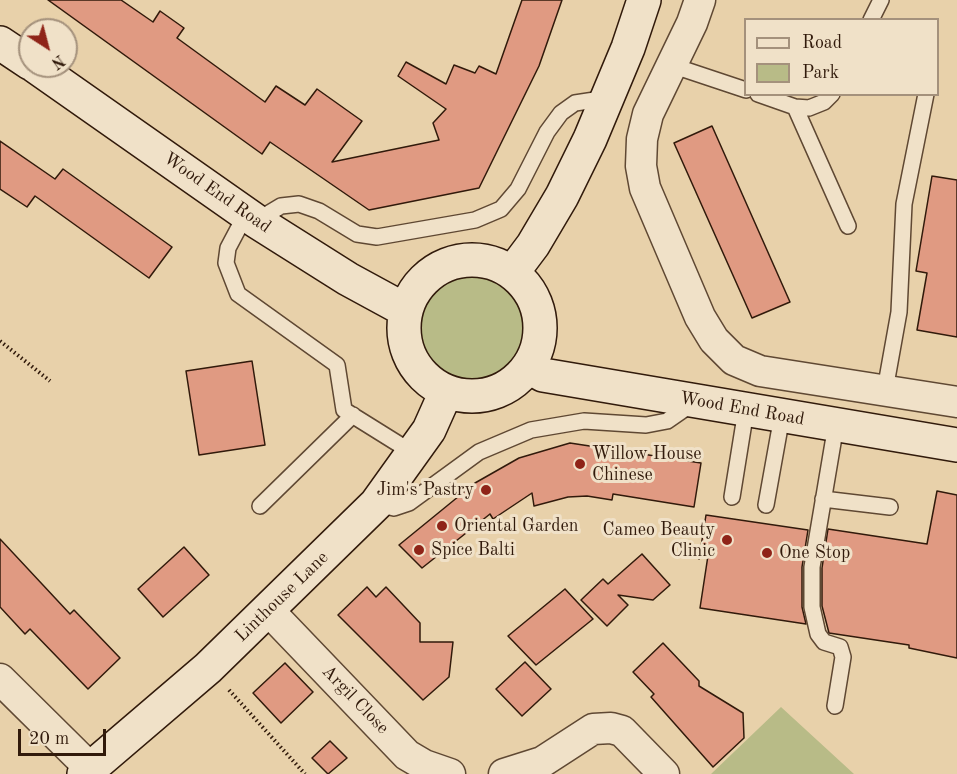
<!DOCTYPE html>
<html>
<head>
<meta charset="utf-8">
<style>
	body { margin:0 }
	#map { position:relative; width:957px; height:774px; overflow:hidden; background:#e8d1aa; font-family:"Old Standard TT",serif }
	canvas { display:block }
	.legend { position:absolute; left:744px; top:18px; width:195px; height:78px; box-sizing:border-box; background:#f0e1c8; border:2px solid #a4917c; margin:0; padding:8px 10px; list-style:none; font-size:18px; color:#311a0b }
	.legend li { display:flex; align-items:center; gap:12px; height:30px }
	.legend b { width:30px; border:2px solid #a4917c }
	.north { position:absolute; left:18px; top:18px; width:60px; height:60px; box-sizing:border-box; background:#f0e1c8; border:2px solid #a4917c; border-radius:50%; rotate:144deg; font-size:16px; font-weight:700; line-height:24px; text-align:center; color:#311a0b }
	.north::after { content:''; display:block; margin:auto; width:21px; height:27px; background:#8f2418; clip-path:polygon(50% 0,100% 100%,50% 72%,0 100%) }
	.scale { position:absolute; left:18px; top:729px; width:88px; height:27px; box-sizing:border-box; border:3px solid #311a0b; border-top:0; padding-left:8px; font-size:18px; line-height:21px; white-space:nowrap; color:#311a0b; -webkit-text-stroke:4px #f0e1c8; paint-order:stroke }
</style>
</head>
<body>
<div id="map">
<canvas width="957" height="774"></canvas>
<ul class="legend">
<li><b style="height:8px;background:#f0e1c8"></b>Road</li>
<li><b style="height:16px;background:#b8bb87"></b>Park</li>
</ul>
<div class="north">N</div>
<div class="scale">20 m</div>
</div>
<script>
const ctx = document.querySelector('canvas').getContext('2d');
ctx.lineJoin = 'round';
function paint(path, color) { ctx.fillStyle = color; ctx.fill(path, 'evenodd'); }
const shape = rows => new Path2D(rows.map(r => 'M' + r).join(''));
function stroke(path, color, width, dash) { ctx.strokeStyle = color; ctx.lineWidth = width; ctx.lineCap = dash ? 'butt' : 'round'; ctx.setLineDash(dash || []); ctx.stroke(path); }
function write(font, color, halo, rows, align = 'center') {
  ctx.font = font + ' "Old Standard TT",serif'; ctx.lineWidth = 6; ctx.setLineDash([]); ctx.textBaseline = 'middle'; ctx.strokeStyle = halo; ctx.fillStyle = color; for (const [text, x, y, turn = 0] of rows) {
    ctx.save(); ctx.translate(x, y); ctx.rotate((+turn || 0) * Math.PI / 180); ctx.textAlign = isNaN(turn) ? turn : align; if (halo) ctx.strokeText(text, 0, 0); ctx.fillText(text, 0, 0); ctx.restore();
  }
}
paint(shape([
	'419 328a52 52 0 1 1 104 0a52 52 0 1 1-104 0Z',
	[781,707,854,774,711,774]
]), '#b8bb87');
const building = shape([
	[48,0,121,0,153,22,160,11,184,28,177,38,265,102,276,86,305,105,317,89,362,121,332,162,439,140,433,123,446,109,398,76,406,62,446,84,454,65,475,73,479,66,496,74,522,0,562,0,539,66,479,188,369,210,270,142,262,154,48,0],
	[712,126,790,302,752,318,674,143,712,126],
	[0,141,55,179,63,169,172,247,149,278,35,196,27,207,0,189,0,141],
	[932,176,957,180,957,337,917,330,927,273,916,271,932,176],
	[252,361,265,445,199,455,186,371,252,361],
	[570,443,701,463,694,507,613,494,612,500,587,496,568,497,534,506,532,493,493,519,490,514,422,568,399,545,475,483,519,458,570,443],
	[937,491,957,495,957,658,909,648,909,645,829,633,822,606,822,568,828,529,927,544,937,491],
	[706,515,808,530,802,567,802,607,806,624,700,608,709,549,699,559,706,515],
	[0,539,70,614,74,610,120,658,88,689,30,629,25,634,0,607,0,539],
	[184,547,209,575,163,617,138,589,184,547],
	[642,554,670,585,653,600,618,595,628,605,607,626,581,600,603,579,608,584,642,554],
	[367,587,376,597,386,587,420,623,420,642,453,642,449,677,423,700,338,615,367,587],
	[565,589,593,619,536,665,508,636,565,589],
	[663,643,699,681,699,686,743,713,744,738,713,767,651,697,654,694,633,672,663,643],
	[525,662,551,689,522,716,496,689,525,662],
	[285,663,313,692,281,723,253,693,285,663],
	[330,741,347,758,328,774,312,758,330,741]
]);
paint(building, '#e09a82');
stroke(building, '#311a0b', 1.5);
const lane = shape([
	[871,20,881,0],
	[671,65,746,90],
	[758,94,795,107,809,108,824,102,832,94],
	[795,107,848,226],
	[246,214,228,248,226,263,238,294,337,365,344,410,413,453],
	[256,221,281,206,299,204,319,211,357,234,377,237,475,220,501,209,518,189,547,132,561,113,575,103,608,98],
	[885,390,899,312,904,204,926,94],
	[732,497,746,410],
	[823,499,890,507],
	[376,504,394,508,409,503,479,452,531,430,584,421,646,425,667,421,693,403],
	[766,505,782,416],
	[260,506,353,415],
	[835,706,843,657,840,647,824,642,818,634,812,607,812,567,836,425]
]);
const street = shape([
	[700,0,692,23,648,114,642,139,641,166,645,188,700,317,714,340,734,360,760,371,957,402],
	[269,611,407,755,424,765,450,774],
	[0,679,90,768],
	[504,774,542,762,593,729,611,728,622,731,664,774]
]);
const secondary = shape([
	[0,43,30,63],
	[35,66,256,221,348,279,405,310],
	'404 328a68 68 0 1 1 136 0a68 68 0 1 1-136 0Z',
	[512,273,533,245,562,196,590,139,628,48,644,0],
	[529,367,543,375,957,445],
	[84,774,208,668,376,504,429,430,446,392]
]);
stroke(lane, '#5f4833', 18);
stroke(street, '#5f4833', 33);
stroke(secondary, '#311a0b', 36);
stroke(shape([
	[0,341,50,381],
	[229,690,305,774]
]), '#311a0b', 4, [1.5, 3]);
stroke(lane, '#f0e1c8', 15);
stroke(street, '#f0e1c8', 30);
stroke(secondary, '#f0e1c8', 33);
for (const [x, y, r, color] of [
	[580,464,6,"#8f2418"],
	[486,490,6,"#8f2418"],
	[442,526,6,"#8f2418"],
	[727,540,6,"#8f2418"],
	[419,550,6,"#8f2418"],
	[767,553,6,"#8f2418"]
]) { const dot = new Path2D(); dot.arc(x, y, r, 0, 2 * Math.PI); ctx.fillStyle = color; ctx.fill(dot); stroke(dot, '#f0e1c8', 2); }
write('18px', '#311a0b', '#f0e1c8', [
	["Wood End Road",217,193,35],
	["Wood End Road",742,409,10],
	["Linthouse Lane",282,597,-44],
	["Argil Close",355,700,46]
]);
write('18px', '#311a0b', '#f0e1c8', [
	["Willow House",592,454],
	["Chinese",592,475],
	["Jim's Pastry",474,490,"right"],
	["Oriental Garden",454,526],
	["Cameo Beauty",715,530,"right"],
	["Clinic",715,551,"right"],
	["Spice Balti",431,550],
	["One Stop",779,553]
], 'left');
</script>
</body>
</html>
